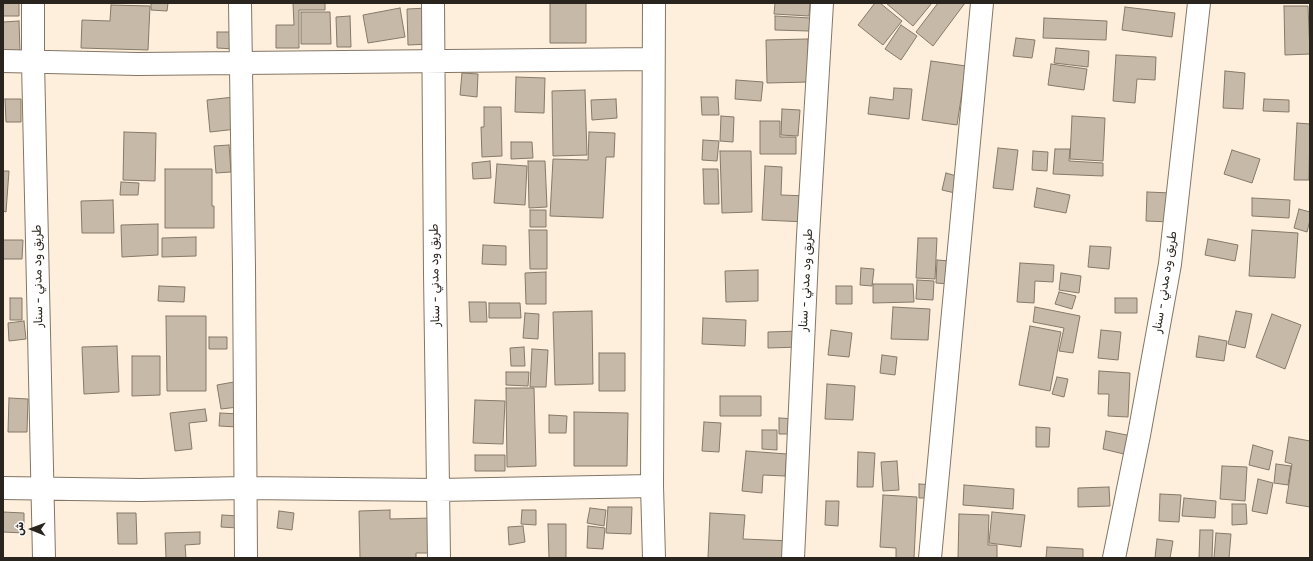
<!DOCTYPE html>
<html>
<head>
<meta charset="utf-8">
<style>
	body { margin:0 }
	#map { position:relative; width:1313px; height:561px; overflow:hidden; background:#fdefdc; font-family:Rubik,"Noto Naskh Arabic",sans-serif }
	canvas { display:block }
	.frame { position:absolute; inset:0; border:4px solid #29241d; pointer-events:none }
	.north { position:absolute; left:12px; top:509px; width:40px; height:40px; -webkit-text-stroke:3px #fff; paint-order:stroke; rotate:271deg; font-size:11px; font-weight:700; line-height:16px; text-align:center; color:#29241d }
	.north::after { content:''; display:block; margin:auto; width:14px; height:18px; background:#29241d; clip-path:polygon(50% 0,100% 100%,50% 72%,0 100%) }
</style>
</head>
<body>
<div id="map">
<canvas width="1313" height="561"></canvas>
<div class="frame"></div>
<div class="north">ش</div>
</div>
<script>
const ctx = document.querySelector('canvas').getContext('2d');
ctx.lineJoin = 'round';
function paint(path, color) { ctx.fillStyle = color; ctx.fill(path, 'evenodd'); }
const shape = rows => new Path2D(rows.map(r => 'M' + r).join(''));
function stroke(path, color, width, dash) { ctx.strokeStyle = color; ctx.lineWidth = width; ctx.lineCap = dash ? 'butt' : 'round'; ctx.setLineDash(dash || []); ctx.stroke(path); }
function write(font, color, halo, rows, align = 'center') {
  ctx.font = font + ' Rubik,"Noto Naskh Arabic",sans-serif'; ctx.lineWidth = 3; ctx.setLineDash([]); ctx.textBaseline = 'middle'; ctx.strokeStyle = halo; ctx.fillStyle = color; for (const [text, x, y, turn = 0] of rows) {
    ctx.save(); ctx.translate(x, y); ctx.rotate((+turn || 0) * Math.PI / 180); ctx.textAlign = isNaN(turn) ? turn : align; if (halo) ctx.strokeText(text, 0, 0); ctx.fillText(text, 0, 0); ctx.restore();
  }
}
const building = shape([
	[3,3,19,3,19,16,3,16,3,3],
	[151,3,168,3,167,11,151,10,151,3],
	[293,3,325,3,325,10,299,10,299,48,276,48,276,25,294,25,293,3],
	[550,3,586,3,586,43,550,43,550,3],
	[775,3,810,3,809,16,774,14,775,3],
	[875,3,880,3,902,21,883,45,858,25,875,3],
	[886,3,932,3,913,26,886,3],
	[938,3,965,3,933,46,916,32,938,3],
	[111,5,150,6,148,50,81,48,82,20,110,21,111,5],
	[1284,6,1308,6,1310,54,1285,55,1284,6],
	[1125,7,1175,13,1172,37,1122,30,1125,7],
	[400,8,405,37,368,43,363,15,400,8],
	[428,8,430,44,408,45,407,9,428,8],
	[301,12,330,12,331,44,301,44,301,12],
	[350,16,351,47,337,47,336,17,350,16],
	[775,16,810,18,809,31,775,30,775,16],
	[1044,18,1107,21,1106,40,1043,38,1044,18],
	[19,21,20,52,3,52,3,22,19,21],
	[901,25,917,36,901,60,885,49,901,25],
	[217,32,234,32,234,49,217,48,217,32],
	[1016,38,1035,40,1032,58,1013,56,1016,38],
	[808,39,809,82,767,83,766,40,808,39],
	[1056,48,1089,51,1088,67,1054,63,1056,48],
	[1116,55,1156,57,1155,80,1137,79,1135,103,1113,101,1116,55],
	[931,61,966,66,957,125,922,120,931,61],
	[1051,64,1087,69,1084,90,1048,85,1051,64],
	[1225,71,1245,73,1243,109,1223,108,1225,71],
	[462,73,478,74,477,97,460,95,462,73],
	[516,77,545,78,544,113,515,112,516,77],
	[736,80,763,82,761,101,735,99,736,80],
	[894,88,912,89,909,119,868,114,870,97,893,100,894,88],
	[585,90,587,155,553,156,552,91,585,90],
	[234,97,237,129,210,132,207,100,234,97],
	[701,97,718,97,719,115,702,115,701,97],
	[5,99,21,99,21,122,6,122,5,99],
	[616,99,617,118,592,120,591,100,616,99],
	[1264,99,1289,100,1289,112,1263,111,1264,99],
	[484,107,501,107,502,156,482,157,481,127,484,127,484,107],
	[782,109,800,110,798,136,781,135,782,109],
	[721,116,734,117,733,142,720,141,721,116],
	[1072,116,1105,118,1103,161,1070,159,1072,116],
	[760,121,780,121,780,137,796,137,796,154,760,154,760,121],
	[1297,123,1310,124,1309,180,1294,180,1297,123],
	[124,132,156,133,155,181,123,180,124,132],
	[589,132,615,133,614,157,606,157,603,218,550,216,553,159,588,160,589,132],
	[703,140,719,141,717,161,702,160,703,140],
	[511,142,532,142,533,158,511,159,511,142],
	[229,145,231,172,216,173,214,146,229,145],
	[998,148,1018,150,1013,190,993,188,998,148],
	[1055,149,1070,149,1069,161,1103,163,1103,176,1053,174,1055,149],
	[1232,150,1260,159,1252,183,1224,174,1232,150],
	[720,151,751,151,752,212,722,213,720,151],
	[1033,151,1048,152,1047,171,1032,170,1033,151],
	[490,161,491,178,473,179,472,163,490,161],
	[528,161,545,161,547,207,529,208,528,161],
	[497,164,527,166,525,205,494,203,497,164],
	[765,166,782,167,781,195,809,196,807,222,762,220,765,166],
	[165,169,212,169,212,206,214,206,214,228,165,228,165,169],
	[703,169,718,169,719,204,704,204,703,169],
	[3,171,9,171,6,212,3,211,3,171],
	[946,173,960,177,955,193,942,190,946,173],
	[121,182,139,183,138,195,120,195,121,182],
	[1037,188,1070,195,1066,213,1034,207,1037,188],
	[1147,192,1171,193,1170,222,1146,221,1147,192],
	[1252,198,1290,200,1289,218,1252,216,1252,198],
	[113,200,114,233,82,233,81,201,113,200],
	[1299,209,1310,212,1310,220,1307,232,1294,228,1299,209],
	[530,210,546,210,546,227,530,227,530,210],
	[158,224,158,255,122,257,121,225,158,224],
	[529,230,547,230,547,269,530,269,529,230],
	[1252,230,1298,233,1295,278,1249,276,1252,230],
	[196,237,196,256,162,257,162,238,196,237],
	[918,238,937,238,935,279,916,278,918,238],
	[1208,239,1238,245,1235,261,1205,255,1208,239],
	[3,240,23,240,22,259,3,259,3,240],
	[483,245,506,246,506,265,482,264,483,245],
	[1090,246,1111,247,1109,269,1088,267,1090,246],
	[937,260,950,261,949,284,936,283,937,260],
	[1020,263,1054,265,1053,282,1035,281,1034,303,1017,302,1020,263],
	[861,268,874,269,872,286,860,285,861,268],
	[758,270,758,301,726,302,725,271,758,270],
	[546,272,546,304,526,304,525,273,546,272],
	[1061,273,1081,276,1079,293,1059,290,1061,273],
	[917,280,934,281,933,300,916,299,917,280],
	[873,284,913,284,914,302,873,303,873,284],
	[159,286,185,287,184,302,158,301,159,286],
	[836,286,852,286,852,304,836,304,836,286],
	[1059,292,1076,296,1072,309,1055,304,1059,292],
	[10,298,22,298,22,320,10,320,10,298],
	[1115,298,1137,298,1137,313,1115,313,1115,298],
	[469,302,486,302,487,322,470,322,469,302],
	[489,303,520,303,521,318,489,318,489,303],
	[893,307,930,309,928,340,891,339,893,307],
	[1035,307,1080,316,1073,353,1059,351,1064,328,1033,322,1035,307],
	[592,311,593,384,555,385,553,312,592,311],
	[1236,311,1252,314,1245,348,1228,344,1236,311],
	[525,313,539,314,538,339,523,338,525,313],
	[1272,314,1301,325,1285,369,1256,357,1272,314],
	[166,316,206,316,206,391,167,391,166,316],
	[703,318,746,320,745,346,702,344,703,318],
	[24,321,26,339,9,341,8,323,24,321],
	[1030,326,1061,332,1050,391,1019,385,1030,326],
	[831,330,852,333,849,357,828,355,831,330],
	[1101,330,1121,332,1118,360,1098,358,1101,330],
	[801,331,801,347,768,348,768,332,801,331],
	[1199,336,1227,341,1224,361,1196,357,1199,336],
	[209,337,227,337,227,349,209,349,209,337],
	[117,346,119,392,84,394,82,347,117,346],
	[524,347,525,366,511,366,510,348,524,347],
	[532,349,548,350,546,387,530,387,532,349],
	[599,353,625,353,625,391,599,391,599,353],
	[882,355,897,357,895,375,880,373,882,355],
	[132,356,160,356,160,395,132,396,132,356],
	[1099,371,1130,373,1128,417,1108,416,1109,394,1098,394,1099,371],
	[506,372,529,372,528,386,506,385,506,372],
	[1057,377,1068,379,1064,397,1052,394,1057,377],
	[234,382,238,407,221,409,217,385,234,382],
	[827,384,855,386,853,420,825,419,827,384],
	[506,388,534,388,536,466,507,467,506,388],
	[720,396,761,396,761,416,720,416,720,396],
	[9,398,28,399,27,432,8,432,9,398],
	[475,400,505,401,503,444,473,443,475,400],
	[205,409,207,421,189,423,192,449,175,451,170,413,205,409],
	[574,412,628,413,627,466,574,466,574,412],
	[220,413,239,414,238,427,219,426,220,413],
	[549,415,567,416,566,433,549,433,549,415],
	[779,418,797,419,796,434,779,434,779,418],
	[704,422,721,423,719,452,702,451,704,422],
	[1036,427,1050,428,1049,447,1036,447,1036,427],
	[762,430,777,430,777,450,762,449,762,430],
	[1106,431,1132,436,1128,455,1103,449,1106,431],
	[1289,437,1310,441,1310,507,1286,503,1292,464,1285,462,1289,437],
	[1253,445,1273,451,1269,470,1249,465,1253,445],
	[746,451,787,454,785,476,763,475,762,493,742,491,746,451],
	[858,452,875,453,873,487,857,487,858,452],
	[475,455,505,455,505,471,475,471,475,455],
	[897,461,899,490,883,491,881,462,897,461],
	[1276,464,1291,466,1288,485,1274,483,1276,464],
	[1222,466,1247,467,1245,501,1220,499,1222,466],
	[1258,479,1273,483,1267,514,1252,511,1258,479],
	[919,484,936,485,935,498,919,498,919,484],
	[964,485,1014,489,1013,509,963,505,964,485],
	[1109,487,1110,506,1078,507,1078,488,1109,487],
	[1160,494,1181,495,1179,522,1159,521,1160,494],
	[883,495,917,497,914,558,896,558,896,548,880,547,883,495],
	[1184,498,1216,501,1215,518,1182,516,1184,498],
	[826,501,839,501,838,526,825,525,826,501],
	[1232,504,1246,504,1247,524,1232,525,1232,504],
	[608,507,632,507,631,534,606,533,608,507],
	[590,508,606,510,604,526,587,523,590,508],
	[390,510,390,519,433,518,431,553,416,553,416,558,360,558,359,511,390,510],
	[522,510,536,510,536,525,521,524,522,510],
	[279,511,294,513,292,530,277,528,279,511],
	[3,512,24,513,24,533,3,532,3,512],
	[992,512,1025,515,1021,547,989,543,992,512],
	[117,513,136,513,137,544,118,544,117,513],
	[710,513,745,515,743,539,793,541,793,558,708,558,710,513],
	[959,514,989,515,988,545,997,545,997,558,958,558,959,514],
	[222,515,239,516,238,528,221,527,222,515],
	[548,524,566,524,566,558,549,558,548,524],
	[523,526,525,542,509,545,508,527,523,526],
	[588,526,605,528,603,549,587,548,588,526],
	[1200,530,1213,530,1212,558,1199,558,1200,530],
	[200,532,200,544,185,545,186,558,166,558,165,533,200,532],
	[1216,533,1231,534,1229,558,1214,558,1216,533],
	[1157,539,1173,541,1170,558,1155,558,1157,539],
	[1047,547,1083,549,1083,558,1046,558,1047,547]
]);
paint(building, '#c7b9a8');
stroke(building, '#857968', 1);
const minor = shape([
	[33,3,33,62,44,558],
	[240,3,244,268,246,558],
	[433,3,435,274,439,558],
	[3,61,138,64,653,59],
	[3,488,140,490,245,488,438,490,652,486],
	[654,558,652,486,654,3],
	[793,558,808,236,822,3],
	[930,558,982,3],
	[1114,558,1139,435,1170,264,1199,3]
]);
stroke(minor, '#837666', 24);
stroke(minor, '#fff', 22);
write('12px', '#29241d', '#fff', [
	["طريق ود مدني - سنار",435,275,-91],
	["طريق ود مدني - سنار",38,276,-91],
	["طريق ود مدني - سنار",806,280,-87],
	["طريق ود مدني - سنار",1165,282,-81]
]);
</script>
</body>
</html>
